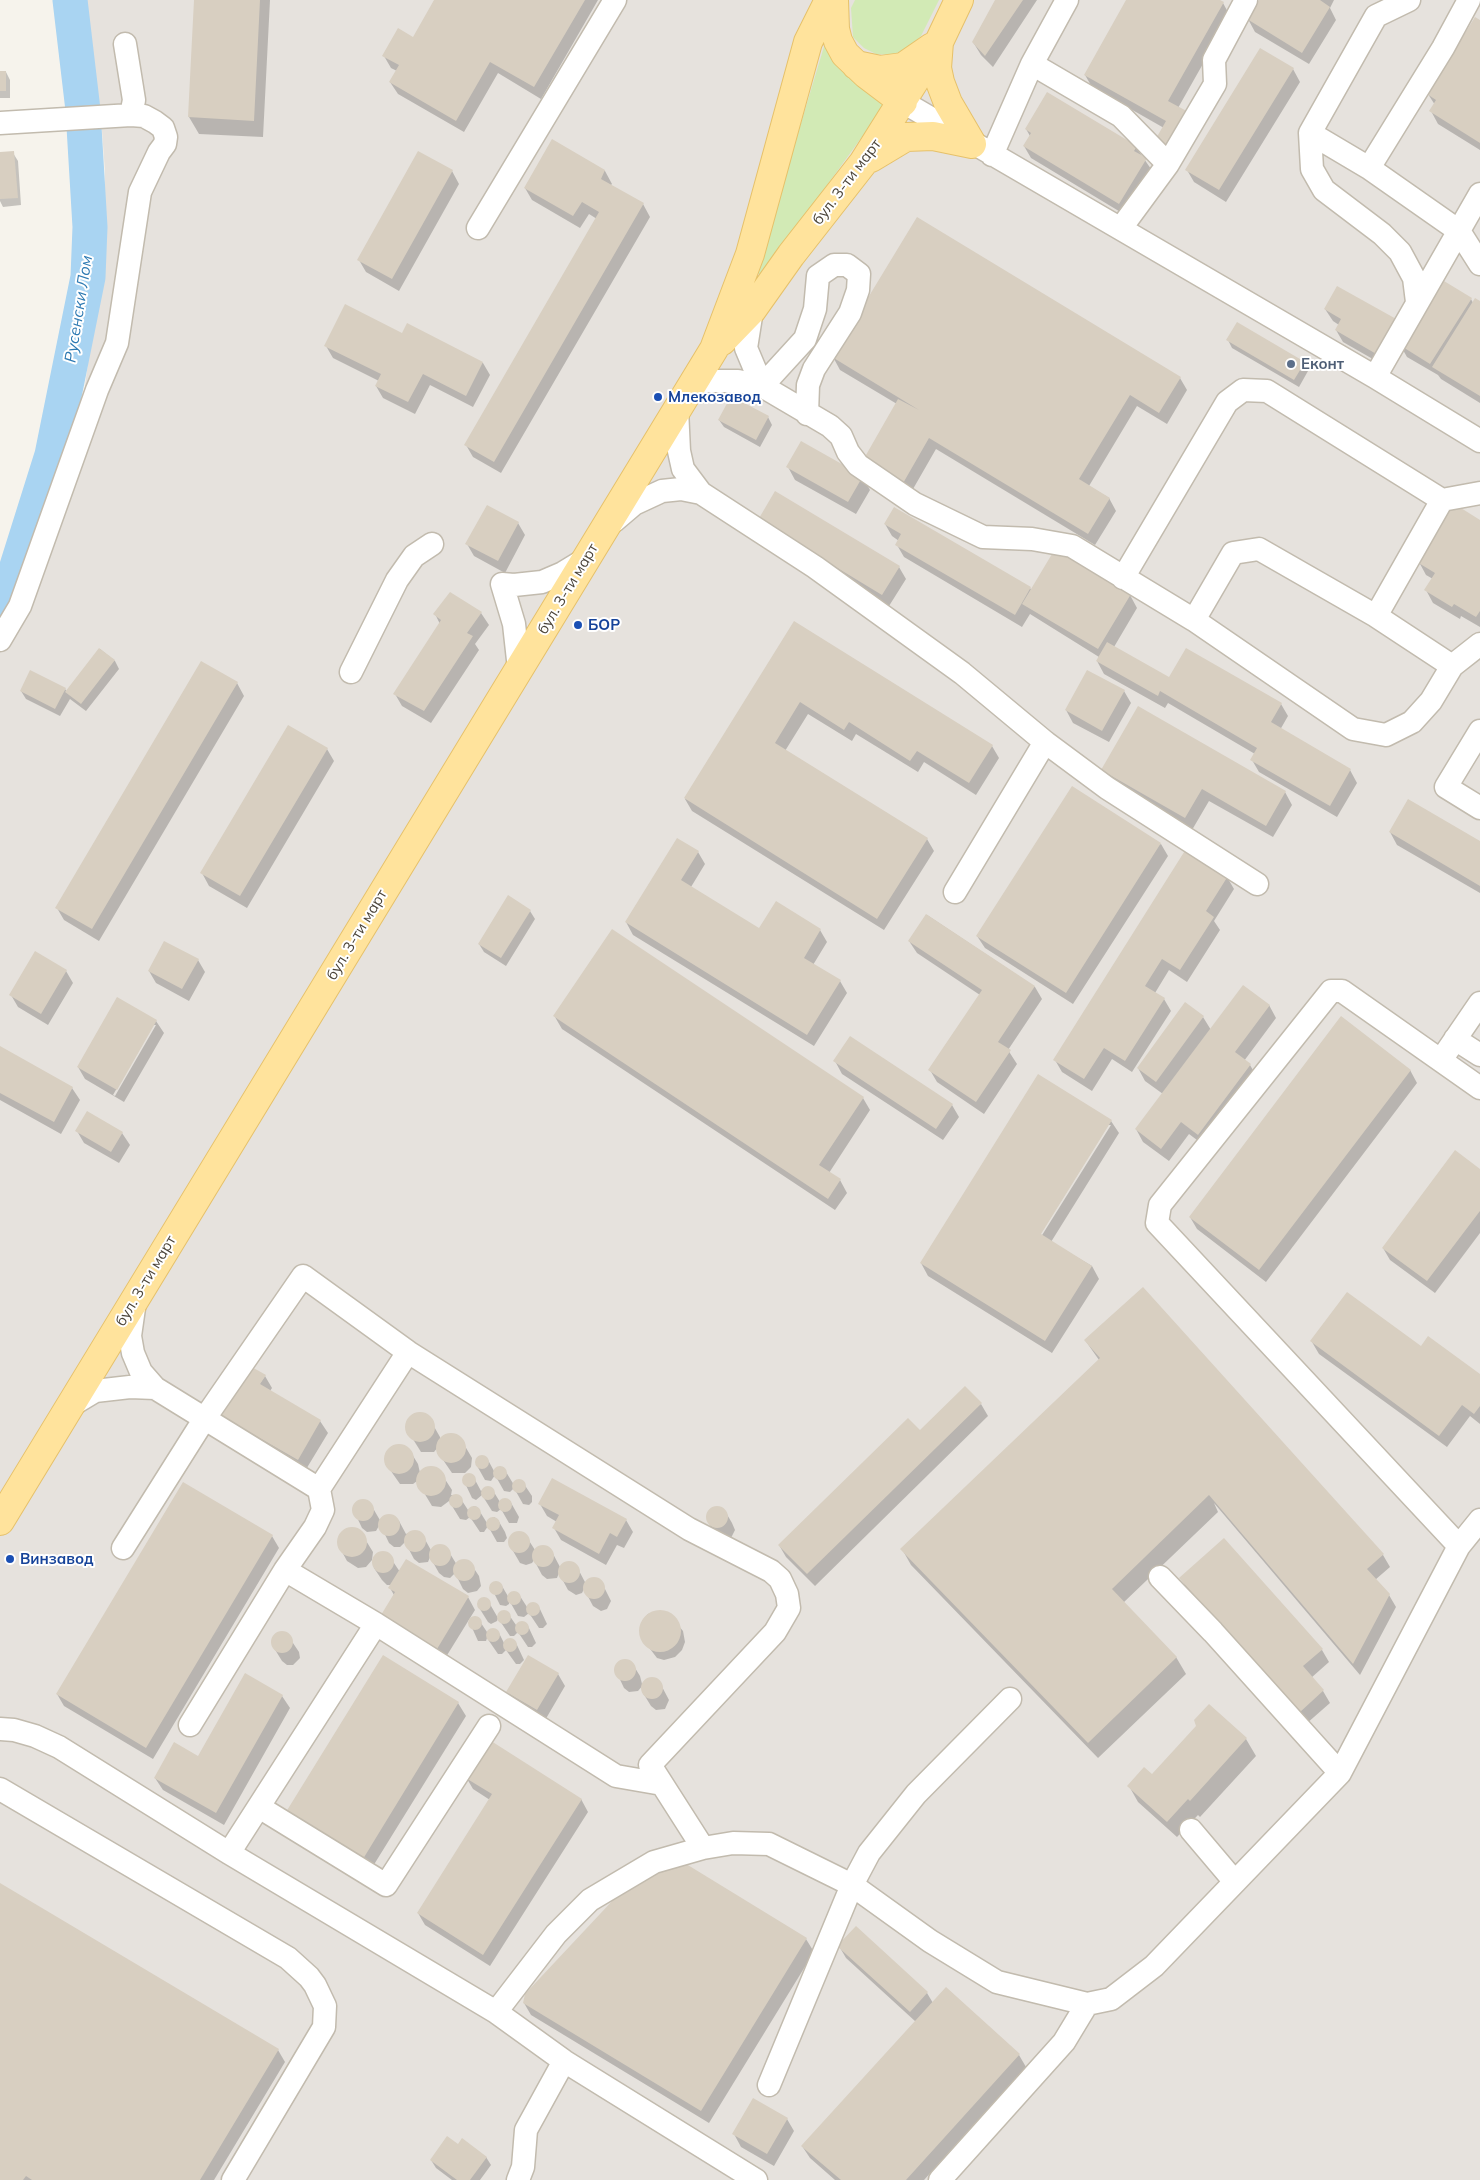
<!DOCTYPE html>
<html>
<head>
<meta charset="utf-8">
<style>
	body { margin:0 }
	canvas { display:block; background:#f6f3ec }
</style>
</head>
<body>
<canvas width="1480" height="2180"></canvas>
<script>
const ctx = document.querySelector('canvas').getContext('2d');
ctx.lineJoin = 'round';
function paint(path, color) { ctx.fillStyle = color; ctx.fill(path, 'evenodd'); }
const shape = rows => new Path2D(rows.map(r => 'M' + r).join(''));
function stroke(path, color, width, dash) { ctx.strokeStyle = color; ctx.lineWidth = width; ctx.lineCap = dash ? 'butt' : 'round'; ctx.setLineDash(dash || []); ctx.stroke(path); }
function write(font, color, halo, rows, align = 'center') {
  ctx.font = font + ' Mulish,sans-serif'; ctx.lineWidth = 4; ctx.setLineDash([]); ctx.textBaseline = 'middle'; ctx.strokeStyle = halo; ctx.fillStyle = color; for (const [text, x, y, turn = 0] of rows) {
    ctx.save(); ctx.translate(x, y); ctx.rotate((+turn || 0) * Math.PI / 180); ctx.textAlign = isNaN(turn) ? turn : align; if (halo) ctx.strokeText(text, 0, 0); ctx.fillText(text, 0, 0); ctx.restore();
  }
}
paint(shape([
	[86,0,1480,0,1480,2180,0,2180,0,624,41,557,80,426,104,235,105,171,101,117]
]), '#e6e2dd');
paint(shape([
	[855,0,939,0,921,36,909,47,893,55,876,54,864,48,853,37,851,8],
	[829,30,890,98,762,275,756,273]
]), '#d2eab5');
paint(shape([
	[195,0,270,0,263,137,199,134,189,117],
	[436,0,598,0,541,99,498,73,464,132,398,94,390,82,397,71,391,68,384,56,414,39],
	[996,0,1037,0,993,67,981,55,973,42],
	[1128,0,1217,0,1223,3,1230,16,1178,108,1164,128,1092,87,1085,75],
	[1260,0,1334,0,1330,8,1336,20,1309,64,1255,32,1248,19],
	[1480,22,1480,150,1438,124,1431,111,1435,105,1428,94],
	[1293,69,1300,82,1226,202,1194,182,1187,170],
	[0,72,6,72,10,80,10,98,0,98],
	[1026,129,1136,147,1153,172,1127,216,1031,158,1024,146,1030,136],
	[552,141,605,171,612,184,610,186,643,204,650,217,501,473,473,457,466,445,597,219,589,214,580,228,532,200,525,188],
	[13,153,18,161,21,205,3,207,0,201,0,154],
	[452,171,459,184,399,291,366,272,359,260],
	[1471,299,1473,303,1480,303,1480,403,1441,379,1438,375,1407,357,1399,343,1385,366,1343,342,1336,330,1339,325,1333,321,1325,309,1397,321],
	[402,334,483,363,490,375,473,407,430,385,415,414,383,398,376,386,379,381,333,358,326,346],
	[1228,340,1304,363,1308,371,1299,387,1232,348],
	[833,357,1180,378,1187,390,1167,424,1137,406,1089,486,1109,498,1116,511,1095,545,936,449,909,496,871,474,897,404,840,370],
	[768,417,772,425,760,447,724,427,719,420],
	[788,467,863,477,870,490,856,514,795,480],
	[1480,521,1480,627,1461,616,1460,619,1433,603,1426,590,1433,579,1426,575,1419,562],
	[518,523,525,535,505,573,474,556,467,544],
	[885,524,1030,588,1032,591,1130,595,1137,608,1114,647,1169,679,1281,704,1288,716,1280,730,1350,770,1357,783,1337,817,1259,772,1252,760,1255,754,1168,703,1165,708,1104,674,1097,661,1099,657,1030,614,1022,627,904,557,897,545,899,541,892,536],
	[766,532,899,567,906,579,889,606],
	[450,594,481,613,489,625,475,644,479,650,431,723,402,706,395,694,440,624,435,614],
	[795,623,992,746,999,758,976,795,924,762,918,772,856,734,852,741,808,714,785,751,927,839,934,851,884,930,692,811,685,799],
	[100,649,115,661,119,669,86,711,70,699,60,716,26,699,21,691,65,689,67,692],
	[237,683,244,696,99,941,64,920,57,908],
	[1124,691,1131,703,1109,742,1073,723,1066,710],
	[327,749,334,761,247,908,209,886,202,873],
	[1102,770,1285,792,1292,805,1273,837,1209,801,1192,830,1110,782],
	[1390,832,1480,842,1480,893,1397,845],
	[1161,844,1168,856,1073,1004,985,948,977,936],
	[698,852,705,864,691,887,760,930,820,930,827,942,813,965,840,981,847,993,814,1046,633,935,626,922],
	[1227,877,1234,889,1214,921,1220,930,1187,982,1169,970,1155,993,1164,999,1171,1011,1132,1072,1112,1059,1092,1091,1062,1072,1055,1060],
	[530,911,535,919,506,966,484,952,479,944],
	[927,915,1035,987,1042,999,1008,1050,1017,1064,984,1114,937,1082,930,1070,980,995,917,953,909,941],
	[198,960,205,972,189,1001,156,983,149,971],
	[66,971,73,983,48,1025,18,1007,11,995],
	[1269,1005,1276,1018,1244,1061,1250,1065,1257,1077,1205,1146,1189,1134,1169,1161,1143,1142,1136,1129,1163,1094,1145,1081,1138,1068,1203,1017,1211,1030],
	[555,1017,863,1098,870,1110,829,1173,840,1180,847,1193,835,1210,562,1029],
	[156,1021,164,1033,124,1102,85,1079,78,1067],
	[153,1025,156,1025,115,1096,113,1095],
	[0,1048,72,1088,80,1100,61,1134,0,1100],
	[835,1061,952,1105,959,1117,943,1140,842,1074],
	[1410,1070,1417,1083,1266,1282,1197,1229,1190,1217],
	[1038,1076,1111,1121,1119,1133,1051,1242,1092,1266,1099,1279,1052,1353,928,1276,921,1263],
	[1108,1125,1111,1125,1039,1240,1037,1239],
	[77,1131,122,1133,130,1145,119,1163,84,1143],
	[1480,1171,1480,1233,1435,1293,1390,1260,1383,1248],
	[1085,1340,1383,1555,1390,1567,1375,1580,1389,1595,1396,1607,1360,1675,1214,1503,1218,1512,1123,1603,1176,1657,1186,1674,1098,1758,911,1565,902,1549,1099,1360],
	[1312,1342,1422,1347,1480,1376,1480,1424,1470,1416,1447,1447,1319,1354],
	[265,1376,272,1388,270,1391,320,1421,328,1433,305,1471,230,1428],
	[981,1404,988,1416,815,1586,786,1557,779,1545,920,1432],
	[415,1414,428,1416,440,1437,440,1443,446,1436,455,1436,462,1441,472,1458,471,1467,465,1473,452,1473,439,1454,438,1447,434,1452,421,1452,406,1428,408,1420],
	[394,1446,403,1446,410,1451,418,1464,420,1473,431,1467,439,1470,452,1490,451,1495,459,1496,468,1510,474,1506,477,1507,487,1523,489,1519,494,1517,498,1520,505,1532,507,1538,504,1542,497,1542,488,1526,484,1532,480,1532,470,1517,466,1520,460,1519,449,1501,441,1507,432,1506,417,1481,413,1484,400,1484,386,1464,385,1456],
	[479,1456,483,1456,488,1460,494,1471,500,1467,503,1467,514,1485,517,1480,522,1481,532,1496,532,1502,529,1505,523,1504,514,1488,510,1492,504,1491,495,1475,491,1481,485,1480,476,1464],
	[470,1474,473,1476,481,1491,487,1487,492,1489,500,1502,505,1499,510,1501,519,1517,517,1523,509,1523,501,1509,497,1512,492,1511,482,1495,476,1500,472,1498,463,1479,464,1476],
	[365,1500,370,1503,381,1522,385,1516,391,1515,399,1521,406,1534,413,1531,422,1534,432,1552,435,1546,441,1545,449,1552,457,1565,459,1562,466,1561,471,1564,479,1576,481,1586,477,1591,468,1593,463,1589,455,1573,450,1578,444,1577,439,1573,430,1557,428,1562,419,1563,414,1559,405,1542,400,1547,394,1547,389,1543,380,1524,376,1531,367,1532,362,1528,353,1509,356,1503],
	[540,1504,626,1520,633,1532,624,1548,617,1545,606,1565,561,1540,554,1528,557,1522,547,1516],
	[716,1507,725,1511,732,1523,735,1530,731,1538,716,1536,709,1523,707,1516,710,1510],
	[347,1529,360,1531,373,1552,372,1560,366,1567,358,1568,347,1561,340,1548,341,1535],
	[517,1532,526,1536,535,1550,542,1547,551,1550,560,1567,564,1563,571,1562,576,1565,586,1584,589,1579,595,1578,601,1581,611,1601,607,1609,601,1611,593,1606,584,1589,582,1593,576,1595,568,1590,561,1577,560,1570,557,1578,547,1579,542,1575,534,1560,532,1563,526,1565,520,1563,509,1544,510,1538],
	[272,1536,279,1548,153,1759,64,1706,57,1694],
	[378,1553,388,1554,400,1572,468,1597,475,1610,441,1665,394,1595,390,1588,392,1585,387,1585,382,1580,374,1568,373,1561],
	[1181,1578,1322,1650,1329,1662,1311,1678,1323,1691,1330,1703,1306,1724,1188,1591],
	[495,1582,502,1586,509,1598,512,1592,518,1593,527,1607,532,1603,539,1607,547,1624,543,1628,539,1628,529,1613,524,1617,518,1616,509,1600,509,1604,506,1606,500,1605,490,1585],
	[483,1598,487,1599,498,1618,502,1612,507,1612,516,1625,521,1622,528,1626,536,1643,532,1647,528,1647,518,1632,514,1636,510,1636,498,1618,497,1621,491,1624,488,1622,478,1606,479,1600],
	[657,1611,668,1613,683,1631,685,1642,682,1650,675,1657,664,1660,657,1658,641,1637,640,1629,643,1620,648,1614],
	[474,1617,479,1620,487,1632,492,1629,499,1633,504,1643,511,1639,516,1643,524,1660,520,1664,516,1664,506,1650,502,1654,498,1654,487,1638,486,1641,478,1641,469,1621],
	[278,1634,287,1634,299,1652,300,1658,293,1665,287,1665,282,1661,274,1648,273,1638],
	[383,1657,458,1703,466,1716,370,1871,287,1812],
	[627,1660,632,1663,640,1676,642,1684,647,1679,653,1678,659,1681,669,1700,665,1709,656,1710,651,1706,643,1693,643,1685,638,1691,629,1692,624,1688,615,1669,620,1661],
	[558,1674,565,1686,544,1722,515,1704,508,1692],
	[282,1696,290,1708,224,1825,163,1790,155,1778,199,1757],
	[1209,1706,1246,1739,1256,1756,1200,1817,1198,1815,1177,1837,1138,1802,1129,1786,1152,1776,1197,1726],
	[466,1777,581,1799,588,1812,490,1966,425,1925,418,1913,490,1800,473,1789],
	[678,1860,806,1939,814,1952,709,2123,531,2015,524,2003],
	[0,1885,278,2050,285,2062,214,2180,0,2180],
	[839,1946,927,1993,933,2003,1019,2055,1026,2067,924,2180,835,2180,810,2158,802,2146,916,2022,846,1958],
	[787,2119,794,2131,774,2166,741,2147,734,2134],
	[458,2146,486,2157,491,2165,480,2180,452,2180,436,2168,431,2160]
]), '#0003');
stroke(shape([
	[0,609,7,598,52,455,88,277,90,227,83,110,70,0]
]), '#a9d4f2', 35);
paint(shape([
	[194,0,260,0,254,121,188,117],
	[434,0,585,0,534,87,490,62,456,121,389,82,399,65,382,56,398,28,413,37],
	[995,0,1023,0,985,56,972,42],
	[1126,0,1220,0,1224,2,1168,101,1194,115,1172,152,1154,142,1166,121,1084,75],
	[1259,0,1320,0,1330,7,1302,53,1247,19],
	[1475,17,1480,20,1480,143,1429,111,1436,100,1427,94],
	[1260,48,1294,68,1219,190,1185,170],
	[0,71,6,71,6,91,0,91],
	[1047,92,1137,146,1134,151,1147,158,1119,204,1023,146,1031,133,1025,129],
	[552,139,605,170,601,179,644,203,494,462,464,445,599,212,582,202,573,216,524,188],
	[14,151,18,198,0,199,0,152],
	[418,151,453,170,392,279,357,260],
	[917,217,1181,377,1159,413,1130,395,1079,479,1110,498,1088,534,929,438,902,485,862,462,898,399,919,410,832,357],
	[1439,278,1472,298,1430,364,1398,344],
	[1337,286,1398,320,1378,355,1335,330,1341,319,1324,309],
	[1475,298,1480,301,1480,396,1432,367],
	[345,304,402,333,407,323,483,362,466,396,423,374,408,402,375,386,381,374,324,346],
	[1237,322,1305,362,1294,380,1226,340],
	[731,396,769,416,756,440,718,420],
	[801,441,863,476,848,502,786,467],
	[775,491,900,566,882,595,758,520],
	[1453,503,1480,520,1480,611,1476,617,1454,604,1452,607,1424,590,1435,573,1417,562],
	[487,505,519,522,498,561,465,544],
	[894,507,1031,587,1015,615,895,545,901,534,884,524],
	[1055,549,1131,594,1098,649,1022,604],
	[450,592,482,612,467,633,473,636,424,711,393,694,441,620,433,614],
	[794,621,993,745,969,783,917,751,910,761,849,722,844,730,800,702,775,743,928,838,877,919,684,798],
	[1107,642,1169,677,1186,648,1282,703,1271,722,1351,769,1330,806,1250,760,1257,748,1160,691,1158,696,1096,661],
	[99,648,115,660,81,704,65,692],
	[201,661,238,682,92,929,55,908],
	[30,670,66,688,55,709,20,691],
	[1087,670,1125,690,1102,731,1065,710],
	[1138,706,1286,791,1266,826,1202,789,1185,818,1101,770],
	[288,725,328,748,240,896,200,873],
	[1072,786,1161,843,1066,993,976,936],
	[1408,799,1480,841,1480,886,1389,832],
	[677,838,699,851,681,880,759,928,776,901,821,929,804,958,841,980,807,1035,625,922],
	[1186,849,1228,876,1206,911,1214,917,1180,970,1162,959,1145,986,1165,998,1125,1061,1104,1048,1084,1079,1053,1060],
	[508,895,531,910,501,958,478,944],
	[926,914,1035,986,998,1042,1011,1050,976,1102,928,1070,982,990,908,941],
	[612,929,864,1097,819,1165,841,1179,828,1199,553,1016],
	[164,941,199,959,182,989,148,971],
	[35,951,67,970,41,1014,9,995],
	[1243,985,1270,1005,1235,1052,1251,1064,1198,1135,1181,1122,1161,1149,1135,1129],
	[117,997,157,1020,117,1090,77,1067],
	[1185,1002,1204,1016,1156,1082,1137,1068],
	[1341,1016,1411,1070,1259,1270,1189,1217],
	[850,1036,953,1104,936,1129,833,1061],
	[0,1046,73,1087,54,1122,0,1093],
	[1038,1074,1112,1120,1041,1234,1092,1266,1045,1341,920,1263],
	[87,1111,123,1132,111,1152,75,1131],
	[1455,1150,1480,1169,1480,1211,1427,1281,1382,1248],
	[1143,1287,1384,1554,1367,1569,1390,1594,1353,1664,1209,1495,1112,1589,1177,1657,1088,1743,900,1549,1100,1358,1084,1340],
	[1347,1292,1421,1346,1428,1336,1480,1374,1480,1406,1474,1414,1462,1405,1439,1436,1310,1341],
	[250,1366,266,1375,260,1384,321,1420,298,1460,221,1416],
	[965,1386,982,1403,807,1574,778,1545,908,1418,920,1430],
	'405 1427a15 15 0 1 1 30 0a15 15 0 1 1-30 0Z',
	'436 1448a15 15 0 1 1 30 0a15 15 0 1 1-30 0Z',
	'384 1459a15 15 0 1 1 30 0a15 15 0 1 1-30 0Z',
	'475 1462a7 7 0 1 1 14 0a7 7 0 1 1-14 0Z',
	'493 1473a7 7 0 1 1 14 0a7 7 0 1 1-14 0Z',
	'416 1481a15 15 0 1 1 30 0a15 15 0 1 1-30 0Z',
	'462 1480a7 7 0 1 1 14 0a7 7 0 1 1-14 0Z',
	[552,1478,627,1519,617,1537,610,1533,599,1554,552,1528,559,1515,538,1504],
	'512 1486a7 7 0 1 1 14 0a7 7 0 1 1-14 0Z',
	[183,1482,273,1535,146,1748,56,1694],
	'481 1493a7 7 0 1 1 14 0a7 7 0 1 1-14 0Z',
	'449 1501a7 7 0 1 1 14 0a7 7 0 1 1-14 0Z',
	'498 1505a7 7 0 1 1 14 0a7 7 0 1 1-14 0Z',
	'352 1510a11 11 0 1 1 22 0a11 11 0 1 1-22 0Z',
	'467 1513a7 7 0 1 1 14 0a7 7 0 1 1-14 0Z',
	'706 1517a11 11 0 1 1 22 0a11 11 0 1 1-22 0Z',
	'378 1525a11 11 0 1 1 22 0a11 11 0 1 1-22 0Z',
	'486 1524a7 7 0 1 1 14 0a7 7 0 1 1-14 0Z',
	'337 1542a15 15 0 1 1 30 0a15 15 0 1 1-30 0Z',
	'404 1541a11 11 0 1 1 22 0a11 11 0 1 1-22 0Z',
	'508 1542a11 11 0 1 1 22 0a11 11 0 1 1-22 0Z',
	[1224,1538,1323,1649,1303,1666,1324,1690,1299,1713,1179,1578],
	'429 1555a11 11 0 1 1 22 0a11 11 0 1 1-22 0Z',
	'532 1556a11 11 0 1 1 22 0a11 11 0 1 1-22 0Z',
	'372 1562a11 11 0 1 1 22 0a11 11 0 1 1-22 0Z',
	'453 1570a11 11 0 1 1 22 0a11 11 0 1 1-22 0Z',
	[406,1559,469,1596,434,1654,378,1620,395,1592,388,1588],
	'558 1572a11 11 0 1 1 22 0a11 11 0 1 1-22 0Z',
	'583 1588a11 11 0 1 1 22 0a11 11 0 1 1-22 0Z',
	'489 1588a7 7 0 1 1 14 0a7 7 0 1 1-14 0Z',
	'507 1598a7 7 0 1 1 14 0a7 7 0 1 1-14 0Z',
	'477 1604a7 7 0 1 1 14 0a7 7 0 1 1-14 0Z',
	'526 1609a7 7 0 1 1 14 0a7 7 0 1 1-14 0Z',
	'497 1617a7 7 0 1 1 14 0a7 7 0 1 1-14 0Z',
	'639 1631a21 21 0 1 1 42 0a21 21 0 1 1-42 0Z',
	'468 1623a7 7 0 1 1 14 0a7 7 0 1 1-14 0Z',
	'515 1628a7 7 0 1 1 14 0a7 7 0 1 1-14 0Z',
	'486 1635a7 7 0 1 1 14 0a7 7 0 1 1-14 0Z',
	'271 1642a11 11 0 1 1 22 0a11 11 0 1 1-22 0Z',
	'503 1645a7 7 0 1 1 14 0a7 7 0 1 1-14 0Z',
	[383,1655,459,1702,363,1859,286,1812],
	[528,1655,559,1673,537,1710,506,1692],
	'614 1670a11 11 0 1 1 22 0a11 11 0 1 1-22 0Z',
	[245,1673,283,1695,216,1813,154,1778,174,1742,198,1756],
	'641 1688a11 11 0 1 1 22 0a11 11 0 1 1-22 0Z',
	[1209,1704,1247,1738,1190,1801,1188,1799,1167,1822,1127,1786,1144,1767,1152,1774,1196,1726,1194,1720],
	[488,1739,582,1799,483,1955,417,1913,492,1794,464,1777],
	[678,1859,807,1938,701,2111,523,2003,525,1994,630,1882],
	[0,1883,279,2049,200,2180,32,2180,26,2176,23,2180,0,2180],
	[856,1926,928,1992,910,2012,837,1946],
	[946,1987,1020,2054,906,2180,841,2180,801,2146],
	[753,2098,788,2118,767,2154,732,2134],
	[447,2136,458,2144,462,2138,487,2157,470,2180,457,2180,430,2160]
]), '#d8cfc1');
const minor = shape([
	[125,44,134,100,131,115],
	[1032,64,1121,116,1168,164,1215,84,1214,60,1246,0],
	[903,102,1375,377,1480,441],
	[0,123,131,115,144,116,155,122,163,128,166,137,165,144,159,152,140,192,117,343,97,390,20,606,0,640],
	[1310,133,1376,16,1409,0],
	[992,155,1032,64,1067,0],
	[1369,168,1459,231,1480,264],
	[478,228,615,0],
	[1121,228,1168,164],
	[1417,302,1414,278,1400,252,1382,234,1324,190,1312,169,1310,133,1369,168,1443,48,1469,0],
	[752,310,746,348,762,386],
	[1375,377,1480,194],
	[694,381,738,381,762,386,830,426,841,436,848,452,858,465,915,504,983,537,1032,539,1072,546,1194,620,1353,729,1386,735,1412,722,1431,701,1452,666,1480,644],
	[762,386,805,339,815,309,818,276,834,265,847,265,859,274,858,290,850,313,814,369,808,385,807,414],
	[701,493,815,567,962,673,1045,742,1107,788,1257,884],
	[614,521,634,504,662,491,681,489,701,493,683,469,679,451,677,409],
	[1123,578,1227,402,1243,390,1267,391,1442,500],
	[1376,616,1452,666],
	[1194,620,1233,553,1259,549,1376,616,1442,500,1480,493],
	[519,669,514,624,502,584,514,585,542,582,563,573,586,559],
	[351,672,397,580,414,556,432,544],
	[1480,731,1446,787,1480,808],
	[955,892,1045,742],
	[1455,1039,1480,1055],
	[1441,1060,1480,1003],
	[408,1352,689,1529,771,1571,780,1579,787,1594,789,1608,775,1632,650,1765,703,1848],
	[155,1388,319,1489,323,1510,315,1527,285,1570,190,1725],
	[70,1406,95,1391,130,1387,155,1388,141,1372,133,1353,130,1336,135,1301],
	[1459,1546,1157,1223,1160,1205,1331,991,1342,991,1480,1088],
	[123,1548,205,1418,303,1276,408,1352,319,1489],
	[285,1570,376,1624,616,1776,662,1784],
	[1160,1577,1213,1632,1340,1773],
	[0,1729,14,1730,35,1736,59,1747,229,1853,496,2012,564,2061,756,2180],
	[0,1789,288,1958,309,1977,315,1985,325,2006,324,2027,233,2180],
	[259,1807,386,1885,489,1726],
	[1191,1830,1235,1882],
	[229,1853,376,1624],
	[496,2012,556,1934,590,1900,654,1862,703,1848,733,1843,769,1844,852,1885,930,1941,997,1982,1087,2004,1111,1999,1154,1966,1340,1773,1459,1546,1480,1520],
	[769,2085,852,1885,869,1853,916,1794,1010,1699],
	[518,2180,523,2167,526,2130,564,2061],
	[940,2180,1064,2042,1087,2004]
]);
const major = shape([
	[834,0,835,29,838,41,845,54,866,74,903,102],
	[939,42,937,68,940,82,948,103,972,144],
	[856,65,880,70,903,67,932,47],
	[871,158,906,137,933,136,972,144],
	[722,341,752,310,791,255,863,163,939,42,959,0],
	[0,1521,714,349,750,254,808,42,829,0]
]);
stroke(minor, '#c2bbae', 25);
stroke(major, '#e6c16a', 30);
stroke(minor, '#fff', 22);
stroke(major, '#ffe39c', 28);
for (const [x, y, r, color] of [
	[1291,364,5,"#5c6f8a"],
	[658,397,5,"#1a4fb4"],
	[578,625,5,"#1a4fb4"],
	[10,1559,5,"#1a4fb4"]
]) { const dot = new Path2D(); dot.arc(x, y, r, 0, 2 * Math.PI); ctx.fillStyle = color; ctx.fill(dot); stroke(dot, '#fff', 2); }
write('15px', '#4b4439', '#fff', [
	["бул. 3-ти март",847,182,-53],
	["бул. 3-ти март",568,589,-59],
	["бул. 3-ти март",357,935,-59],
	["бул. 3-ти март",146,1281,-59]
]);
write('bold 15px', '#4e5e75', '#fff', [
	["Еконт",1301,364]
], 'left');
write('bold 15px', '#164399', '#fff', [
	["Млекозавод",668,397],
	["БОР",588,625],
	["Винзавод",20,1559]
], 'left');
write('italic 16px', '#2e7ab2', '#fff', [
	["Русенски Лом",79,309,-81]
]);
</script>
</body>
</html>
